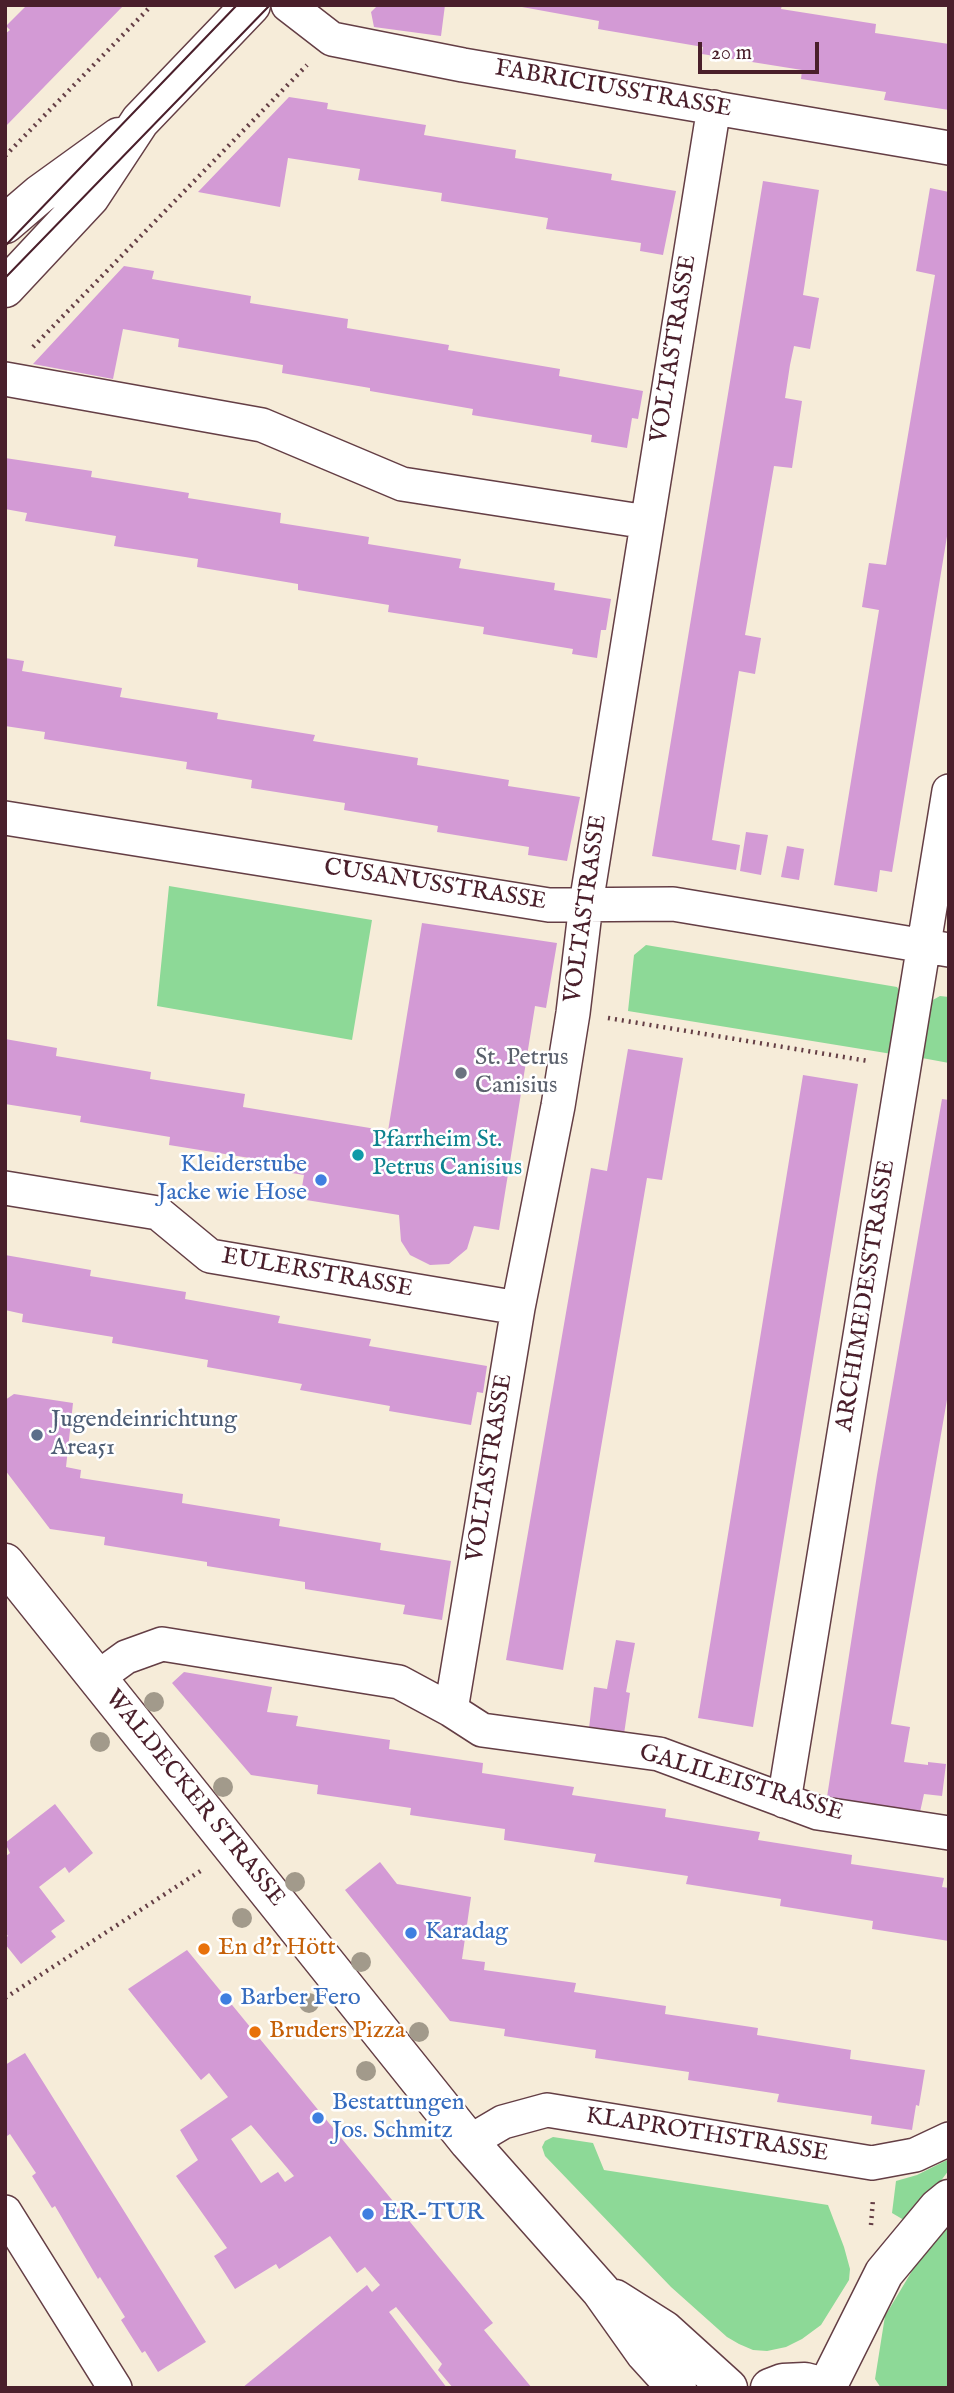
<!DOCTYPE html>
<html>
<head>
<meta charset="utf-8">
<style>
	body { margin:0 }
	#map { position:relative; width:954px; height:2393px; overflow:hidden; background:#f6ecd9; font-family:"IM FELL English",serif }
	canvas { display:block }
	.frame { position:absolute; inset:0; border:7px solid #4a1f2b; pointer-events:none }
	.scale { position:absolute; left:698px; top:42px; width:121px; height:32px; box-sizing:border-box; border:4px solid #4a1f2b; border-top:0; padding-left:9px; font-size:21px; line-height:24px; white-space:nowrap; color:#4a1f2b; -webkit-text-stroke:5px #fff; paint-order:stroke }
</style>
</head>
<body>
<div id="map">
<canvas width="954" height="2393"></canvas>
<div class="frame"></div>
<div class="scale">20 m</div>
</div>
<script>
const ctx = document.querySelector('canvas').getContext('2d');
ctx.lineJoin = 'round';
function paint(path, color) { ctx.fillStyle = color; ctx.fill(path, 'evenodd'); }
const shape = rows => new Path2D(rows.map(r => 'M' + r).join(''));
function stroke(path, color, width, dash) { ctx.strokeStyle = color; ctx.lineWidth = width; ctx.lineCap = dash ? 'butt' : 'round'; ctx.setLineDash(dash || []); ctx.stroke(path); }
function write(font, color, halo, rows, align = 'center') {
  ctx.font = font + ' "IM FELL English",serif'; ctx.lineWidth = 5; ctx.setLineDash([]); ctx.textBaseline = 'middle'; ctx.strokeStyle = halo; ctx.fillStyle = color; for (const [text, x, y, turn = 0] of rows) {
    ctx.save(); ctx.translate(x, y); ctx.rotate((+turn || 0) * Math.PI / 180); ctx.textAlign = isNaN(turn) ? turn : align; if (halo) ctx.strokeText(text, 0, 0); ctx.fillText(text, 0, 0); ctx.restore();
  }
}
paint(shape([
	[169,886,372,920,352,1040,157,1006],
	[646,945,897,987,902,995,892,1054,628,1011,634,955],
	[940,996,949,997,949,1063,922,1058,931,1001],
	[553,2137,593,2143,604,2170,828,2205,844,2247,850,2269,849,2280,821,2325,802,2339,786,2347,767,2351,753,2350,739,2344,727,2337,671,2287,545,2156,542,2147,545,2141],
	[949,2159,949,2170,909,2223,892,2213,896,2181,917,2175],
	[949,2226,949,2388,881,2388,875,2379,885,2316,927,2246]
]), '#8dd997');
paint(shape([
	[27,5,124,5,5,127,5,34,10,30,6,26],
	[378,5,445,5,441,36,374,27,371,12],
	[511,5,782,5,781,9,876,24,875,33,949,44,949,110,884,100,886,92,801,79,802,70,702,54,703,47,598,29,599,21],
	[289,97,328,103,327,109,426,125,424,135,516,150,515,158,612,174,611,180,676,191,663,255,640,251,641,243,546,229,548,218,441,201,442,193,358,180,360,169,288,158,280,207,198,192],
	[763,181,819,190,803,295,819,298,810,349,794,346,790,365,785,398,802,401,792,468,774,466,745,635,761,638,755,674,739,671,712,840,740,845,736,870,652,856],
	[930,188,949,192,949,524,892,872,880,870,877,892,834,885,879,610,862,607,869,563,886,565,935,275,916,271],
	[124,266,154,271,152,279,251,296,250,303,348,319,347,328,449,345,448,350,560,369,559,376,643,391,638,419,632,418,627,448,591,442,592,435,472,415,473,409,370,391,370,388,282,373,283,365,178,347,179,339,123,329,113,379,33,364],
	[5,458,92,471,91,477,189,493,188,498,281,513,280,523,369,537,368,544,461,559,459,568,555,583,554,590,611,599,606,630,601,630,597,658,572,654,573,649,483,634,484,627,388,612,389,605,298,590,298,584,197,567,198,559,114,546,116,536,25,521,27,513,5,509],
	[5,658,24,661,22,671,122,688,120,697,218,713,217,719,315,735,313,741,418,758,417,765,509,780,508,786,580,797,567,861,528,855,529,847,437,832,438,826,344,810,345,803,251,788,252,780,186,769,187,762,44,739,45,732,5,726],
	[746,832,768,835,761,875,740,871],
	[787,846,804,849,799,880,781,877],
	[422,923,557,943,546,1008,535,1006,499,1230,474,1226,467,1249,449,1264,430,1265,410,1255,401,1241,399,1215,300,1199,304,1175,261,1168,262,1160,169,1145,170,1137,80,1122,81,1116,5,1104,5,1039,57,1048,56,1056,151,1072,150,1079,245,1094,243,1107,388,1131],
	[628,1049,683,1058,662,1180,647,1178,563,1670,506,1660,591,1168,607,1171],
	[803,1075,858,1084,753,1727,698,1718],
	[942,1099,949,1100,949,1388,891,1724,910,1727,904,1762,928,1765,928,1762,946,1764,942,1796,924,1794,920,1812,827,1797,877,1475],
	[5,1255,91,1270,90,1276,186,1292,185,1299,280,1316,278,1323,371,1339,369,1346,487,1366,483,1393,477,1392,471,1425,389,1411,390,1406,300,1390,302,1384,207,1367,208,1360,112,1343,113,1337,22,1322,23,1314,5,1310],
	[14,1394,73,1403,66,1467,81,1470,80,1478,183,1494,182,1503,280,1519,279,1526,381,1543,380,1550,451,1561,442,1620,403,1614,405,1605,305,1589,305,1582,207,1566,207,1562,104,1545,105,1537,50,1529,5,1470,5,1400],
	[616,1640,635,1643,626,1692,630,1693,624,1734,589,1728,594,1687,607,1689],
	[184,1672,272,1687,267,1712,298,1716,296,1726,390,1740,389,1749,483,1763,482,1773,574,1787,572,1795,666,1809,665,1817,760,1832,758,1840,852,1855,851,1864,944,1878,942,1887,949,1888,949,1941,872,1929,873,1921,780,1906,781,1899,686,1884,688,1876,594,1862,596,1854,504,1840,505,1829,410,1815,411,1808,317,1794,318,1785,251,1775,172,1683],
	[55,1804,93,1853,69,1873,65,1867,39,1887,65,1921,51,1931,56,1937,21,1964,5,1944,5,1938,8,1936,5,1932,5,1857,10,1853,5,1843],
	[380,1862,397,1884,471,1897,462,1959,485,1962,484,1970,576,1983,574,1992,666,2006,665,2014,758,2028,757,2035,851,2050,850,2059,925,2070,919,2106,916,2105,912,2130,871,2124,872,2116,777,2102,779,2094,688,2080,689,2072,595,2058,596,2050,504,2036,505,2029,450,2021,345,1890],
	[187,1950,493,2323,484,2330,532,2388,453,2388,438,2370,442,2364,396,2307,389,2312,447,2388,242,2388,367,2285,372,2292,380,2285,365,2267,357,2273,330,2236,279,2269,276,2264,235,2289,214,2256,227,2248,176,2176,198,2160,180,2130,228,2097,209,2073,201,2080,128,1989],
	[251,2125,294,2176,285,2182,278,2172,261,2183,231,2139],
	[25,2053,206,2342,158,2372,145,2351,142,2353,121,2320,125,2317,100,2277,98,2279,55,2206,52,2208,32,2176,36,2173,10,2134,7,2136,5,2133,5,2065]
]), '#d39ad5');
const street = shape([
	[288,5,332,39,463,65,949,148],
	[5,379,262,425,402,484,647,522],
	[5,818,549,905,673,904,949,950],
	[5,1188,158,1213,210,1256,518,1308],
	[97,1678,126,1657,162,1644,399,1682,451,1710,482,1730,659,1754,818,1813,949,1833],
	[451,1710,518,1308,558,1106,573,1013,586,904,714,107],
	[784,1801,949,791],
	[469,2142,503,2122,547,2110,872,2163,915,2155,949,2139],
	[5,2212,115,2388]
]);
const secondary = shape([
	[5,224,40,194,119,137],
	[5,288,90,197,140,121,251,5],
	[5,1563,469,2142,601,2291,645,2353,677,2388],
	[615,2299,664,2330,728,2388],
	[770,2388,783,2383,805,2382,828,2388]
]);
const highway = shape([
	[827,2387,884,2273,938,2208,949,2199]
]);
stroke(street, '#643e45', 36);
stroke(secondary, '#643e45', 41);
stroke(highway, '#643e45', 41);
stroke(shape([
	[5,156,152,5],
	[33,347,307,65],
	[608,1018,868,1061],
	[5,1998,202,1870],
	[871,2225,873,2199]
]), '#643e45', 4.5, [2, 5]);
stroke(street, '#fff', 33);
stroke(secondary, '#fff', 38);
stroke(highway, '#fff', 38);
stroke(shape([
	[5,246,237,5],
	[5,278,270,5]
]), '#4a1f2b', 2);
ctx.fillStyle = '#a29a8b';
for (const [x, y] of [
	[154,1702],
	[100,1742],
	[223,1787],
	[295,1882],
	[242,1918],
	[361,1962],
	[309,2003],
	[419,2032],
	[366,2071]
]) { ctx.beginPath(); ctx.arc(x, y, 10, 0, 2 * Math.PI); ctx.fill(); }
for (const [x, y, r, color] of [
	[461,1073,7,"#6b7280"],
	[358,1155,7,"#0f9aa8"],
	[321,1180,7,"#3f7fe0"],
	[37,1435,7,"#5c6f8a"],
	[411,1933,7,"#3f7fe0"],
	[204,1949,7,"#e8710a"],
	[226,1999,7,"#3f7fe0"],
	[255,2032,7,"#e8710a"],
	[318,2118,7,"#3f7fe0"],
	[368,2214,7,"#3f7fe0"]
]) { const dot = new Path2D(); dot.arc(x, y, r, 0, 2 * Math.PI); ctx.fillStyle = color; ctx.fill(dot); stroke(dot, '#fff', 2.5); }
write('24px', '#4a1f2b', '#fff', [
	["FABRICIUSSTRASSE",613,90,10],
	["VOLTASTRASSE",675,349,-81],
	["CUSANUSSTRASSE",435,886,9],
	["VOLTASTRASSE",587,909,-82],
	["EULERSTRASSE",317,1274,10],
	["ARCHIMEDESSTRASSE",867,1296,-81],
	["VOLTASTRASSE",491,1468,-81],
	["GALILEISTRASSE",741,1784,17],
	["WALDECKER STRASSE",194,1799,51],
	["KLAPROTHSTRASSE",707,2136,9]
]);
write('24px', '#5b616d', '#fff', [
	["St. Petrus",475,1059],
	["Canisius",475,1087]
], 'left');
write('24px', '#0d838f', '#fff', [
	["Pfarrheim St.",372,1141],
	["Petrus Canisius",372,1169]
], 'left');
write('24px', '#366cbe', '#fff', [
	["Kleiderstube",307,1166,"right"],
	["Jacke wie Hose",307,1194,"right"],
	["Karadag",425,1933],
	["Barber Fero",240,1999],
	["Bestattungen",332,2104],
	["Jos. Schmitz",332,2132],
	["ER-TUR",382,2214]
], 'left');
write('24px', '#4e5e75', '#fff', [
	["Jugendeinrichtung",51,1421],
	["Area51",51,1449]
], 'left');
write('24px', '#c56008', '#fff', [
	["En d'r Hött",218,1949],
	["Bruders Pizza",269,2032]
], 'left');
</script>
</body>
</html>
